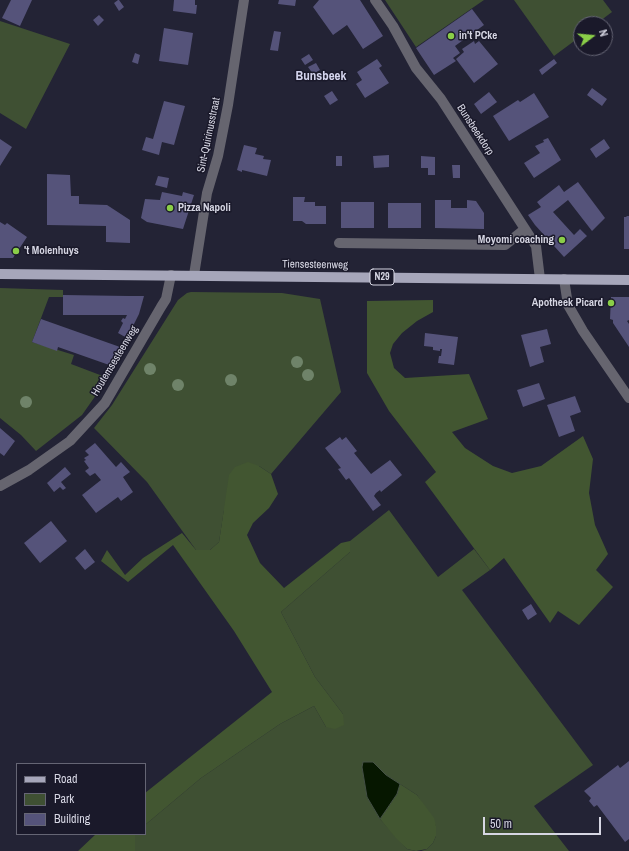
<!DOCTYPE html>
<html>
<head>
<meta charset="utf-8">
<style>
	body { margin:0 }
	#map { position:relative; width:629px; height:851px; overflow:hidden; background:#232335; font-family:"Archivo Narrow",sans-serif }
	canvas { display:block }
	.legend { position:absolute; left:16px; top:763px; width:130px; height:72px; box-sizing:border-box; background:#1a192a; border:1px solid #656574; margin:0; padding:5px 7px; list-style:none; font-size:12px; color:#d6d6e3 }
	.legend li { display:flex; align-items:center; gap:8px; height:20px }
	.legend b { width:20px; border:1px solid #656574 }
	.north { position:absolute; left:573px; top:16px; width:40px; height:40px; box-sizing:border-box; background:#1a192a; border:1px solid #656574; border-radius:50%; rotate:74deg; font-size:11px; font-weight:700; line-height:16px; text-align:center; color:#d6d6e3 }
	.north::after { content:''; display:block; margin:auto; width:14px; height:18px; background:#8ace48; clip-path:polygon(50% 0,100% 100%,50% 72%,0 100%) }
	.scale { position:absolute; left:483px; top:817px; width:118px; height:18px; box-sizing:border-box; border:2px solid #d6d6e3; border-top:0; padding-left:5px; font-size:12px; line-height:14px; white-space:nowrap; color:#d6d6e3; -webkit-text-stroke:3px #1a192a; paint-order:stroke }
</style>
</head>
<body>
<div id="map">
<canvas width="629" height="851"></canvas>
<ul class="legend">
<li><b style="height:5px;background:#a6a6ba"></b>Road</li>
<li><b style="height:11px;background:#3f5033"></b>Park</li>
<li><b style="height:11px;background:#55537a"></b>Building</li>
</ul>
<div class="north">N</div>
<div class="scale">50 m</div>
</div>
<script>
const ctx = document.querySelector('canvas').getContext('2d');
ctx.lineJoin = 'round';
function paint(path, color) { ctx.fillStyle = color; ctx.fill(path, 'evenodd'); }
const shape = rows => new Path2D(rows.map(r => 'M' + r).join(''));
function stroke(path, color, width, dash) { ctx.strokeStyle = color; ctx.lineWidth = width; ctx.lineCap = dash ? 'butt' : 'round'; ctx.setLineDash(dash || []); ctx.stroke(path); }
function write(font, color, halo, rows, align = 'center') {
  ctx.font = font + ' "Archivo Narrow",sans-serif'; ctx.lineWidth = 3; ctx.setLineDash([]); ctx.textBaseline = 'middle'; ctx.strokeStyle = halo; ctx.fillStyle = color; for (const [text, x, y, turn = 0] of rows) {
    ctx.save(); ctx.translate(x, y); ctx.rotate((+turn || 0) * Math.PI / 180); ctx.textAlign = isNaN(turn) ? turn : align; if (halo) ctx.strokeText(text, 0, 0); ctx.fillText(text, 0, 0); ctx.restore();
  }
}
paint(shape([
	[385,0,484,0,416,47],
	[514,0,603,0,612,12,596,24,581,24,581,36,554,56],
	[0,21,70,44,26,129,0,113],
	[0,288,63,290,63,297,49,297,32,342,74,355,71,364,108,378,82,415,36,451,21,435,0,418],
	[191,292,282,293,320,299,341,392,271,474,259,466,224,510,219,542,210,550,196,550,147,482,94,428,112,405,178,300,187,293],
	[389,510,438,577,474,549,490,570,462,590,593,765,534,806,569,851,421,851,427,849,433,843,436,836,436,826,417,795,386,775,379,769,362,767,367,797,380,819,407,849,416,851,135,851,134,835,145,834,145,825,201,778,280,724,314,706,326,727,343,714,315,677,281,612,350,552,350,541]
]), '#3f5033');
paint(shape([
	[433,300,433,312,417,321,402,333,393,344,390,353,394,368,405,378,469,374,488,419,452,432,465,448,493,466,512,473,541,466,583,436,593,459,589,493,595,525,608,554,596,570,613,587,579,625,558,611,550,623,504,558,490,570,425,482,436,472,389,411,367,373,367,301],
	[248,462,259,466,271,474,278,494,269,508,253,523,247,535,260,563,284,588,341,543,350,541,350,552,281,612,315,677,343,714,344,725,335,729,326,727,314,706,280,724,201,778,145,825,145,793,272,692,234,631,173,545,128,582,101,561,107,550,125,575,143,558,182,533,196,550,210,550,219,542,229,475,235,467],
	[400,784,417,795,434,818,436,826,436,836,433,843,427,849,416,851,407,849,395,837,380,819,397,794],
	[96,834,135,834,135,851,78,851]
]), '#425631');
const water = shape([
	[363,762,373,762,386,775,400,784,397,794,380,819,367,797,362,767,363,762]
]);
paint(water, '#061700');
stroke(water, '#445044', 1);
paint(shape([
	[11,0,32,0,20,26,2,18],
	[118,0,119,0,124,7,119,11,114,3],
	[174,0,195,0,195,5,197,5,196,14,173,11],
	[279,0,296,0,295,6,278,4],
	[319,0,360,0,383,36,363,49,347,25,333,35,313,7],
	[472,9,484,25,455,46,460,53,453,58,456,61,434,75,416,48],
	[99,15,104,20,98,26,93,20],
	[164,28,193,33,188,65,159,61],
	[274,31,281,32,278,51,270,50],
	[474,41,475,44,479,41,498,64,474,83,456,59,464,52,462,49],
	[135,53,140,55,138,64,132,62],
	[309,54,313,60,305,65,301,59],
	[377,59,382,66,379,68,389,83,365,98,356,84,362,80,357,72],
	[554,59,557,63,542,75,539,70],
	[316,63,320,70,313,74,308,67],
	[592,88,607,99,602,106,587,95],
	[332,91,338,100,330,105,324,96],
	[489,92,497,102,481,114,474,104],
	[534,93,549,117,509,141,493,116,518,100,520,102],
	[164,101,185,106,174,145,162,142,159,155,142,150,146,137,153,139],
	[548,138,561,160,534,178,524,163,540,153,535,146,544,142,543,140],
	[0,139,12,147,0,166],
	[604,139,610,148,596,158,590,149],
	[244,145,257,148,255,154,264,156,263,159,271,160,267,176,242,170,242,172,237,170],
	[389,155,389,167,374,168,373,156],
	[336,156,342,156,342,166,336,166],
	[421,156,435,157,435,175,428,175,428,168,421,168],
	[452,165,460,165,460,178,453,178],
	[47,174,70,175,71,196,79,196,79,204,107,205,130,220,130,243,106,242,106,226,47,225],
	[158,176,169,178,167,188,155,185],
	[578,182,605,218,592,231,568,200,553,212,574,235,580,229,587,236,564,257,535,225,528,215,541,207,537,202,559,185,564,192],
	[162,192,182,196,183,192,194,195,183,229,147,222,141,218,145,199,160,200],
	[293,197,305,197,304,202,315,202,315,206,326,206,326,224,306,224,302,221,293,221],
	[435,200,451,200,451,208,467,208,467,200,476,201,484,213,484,229,435,228],
	[341,202,374,202,374,228,341,228],
	[388,203,421,203,421,228,388,228],
	[626,216,629,216,629,249,624,249,624,217,627,217],
	[0,222,5,225,7,223,27,237,13,258,0,258],
	[63,295,129,296,144,296,139,314,127,338,118,333,123,323,121,321,123,318,125,319,127,315,63,315],
	[611,297,629,297,629,320,627,321,629,324,629,347,613,323,613,320,610,319],
	[41,319,120,347,112,366,58,347,57,351,32,342],
	[547,329,551,344,540,347,544,362,530,367,521,335],
	[425,333,458,337,454,365,438,363,439,356,441,356,442,349,440,349,440,351,433,350,433,347,424,346],
	[539,383,545,399,523,407,517,390],
	[575,396,581,412,570,416,575,431,559,437,547,405],
	[0,428,15,441,4,456,0,453],
	[340,437,342,440,346,437,357,451,354,453,371,474,390,460,402,475,381,492,380,490,376,493,374,496,381,505,373,511,349,478,346,480,338,469,341,468,325,448],
	[95,443,116,467,121,462,130,472,123,477,133,492,121,501,118,497,96,513,82,495,101,480,95,473,90,476,85,471,89,468,84,461,86,460,84,458,89,455,85,451],
	[65,467,71,474,61,482,66,488,63,490,60,487,54,492,47,483],
	[51,521,67,541,40,563,24,543],
	[85,549,95,562,85,570,75,558],
	[531,604,537,614,528,620,522,610],
	[629,761,629,839,625,842,597,805,594,807,589,801,591,798,584,791,618,765,620,768]
]), '#55537a');
stroke(shape([
	[375,0,393,26,416,68,441,99,536,246,540,279],
	[339,243,505,245,525,229],
	[194,275,207,193,218,156,228,105,244,0],
	[564,279,568,305,583,331,629,398],
	[0,486,29,470,70,441,105,403,161,307,166,299,171,275]
]), '#66656f', 10);
stroke(shape([
	[0,274,629,280]
]), '#a6a6ba', 10);
ctx.fillStyle = '#6f8369';
for (const [x, y] of [
	[297,362],
	[150,369],
	[308,375],
	[231,380],
	[178,385],
	[26,402]
]) { ctx.beginPath(); ctx.arc(x, y, 6, 0, 2 * Math.PI); ctx.fill(); }
for (const [x, y, r, color] of [
	[451,36,4,"#8ace48"],
	[170,208,4,"#8ace48"],
	[562,240,4,"#8ace48"],
	[16,251,4,"#8ace48"],
	[611,303,4,"#8ace48"]
]) { const dot = new Path2D(); dot.arc(x, y, r, 0, 2 * Math.PI); ctx.fillStyle = color; ctx.fill(dot); stroke(dot, '#1a192a', 1.5); }
for (const [x, y, w] of [
	[382,277,24]
]) { const box = new Path2D(); box.roundRect(x - w / 2, y - 8, w, 16, 3); ctx.fillStyle = '#1a192a'; ctx.fill(box); stroke(box, '#d6d6e3', 1); }
write('bold 10px', '#d6d6e3', null, [
	["N29",382,277]
]);
write('bold 11px', '#d6d6e3', '#1a192a', [
	["in't PCke",459,36],
	["Pizza Napoli",178,208],
	["Moyomi coaching",554,240,"right"],
	["'t Molenhuys",24,251],
	["Apotheek Picard",603,303,"right"]
], 'left');
write('11px', '#d6d6e3', '#1a192a', [
	["Bunsbeekdorp",475,130,57],
	["Sint-Quirinusstraat",209,135,-78],
	["Tiensesteenweg",315,265,1],
	["Houtemsesteenweg",115,361,-59]
]);
write('bold 13px', '#d3d3ec', '#1a192a', [
	["Bunsbeek",321,77]
]);
</script>
</body>
</html>
